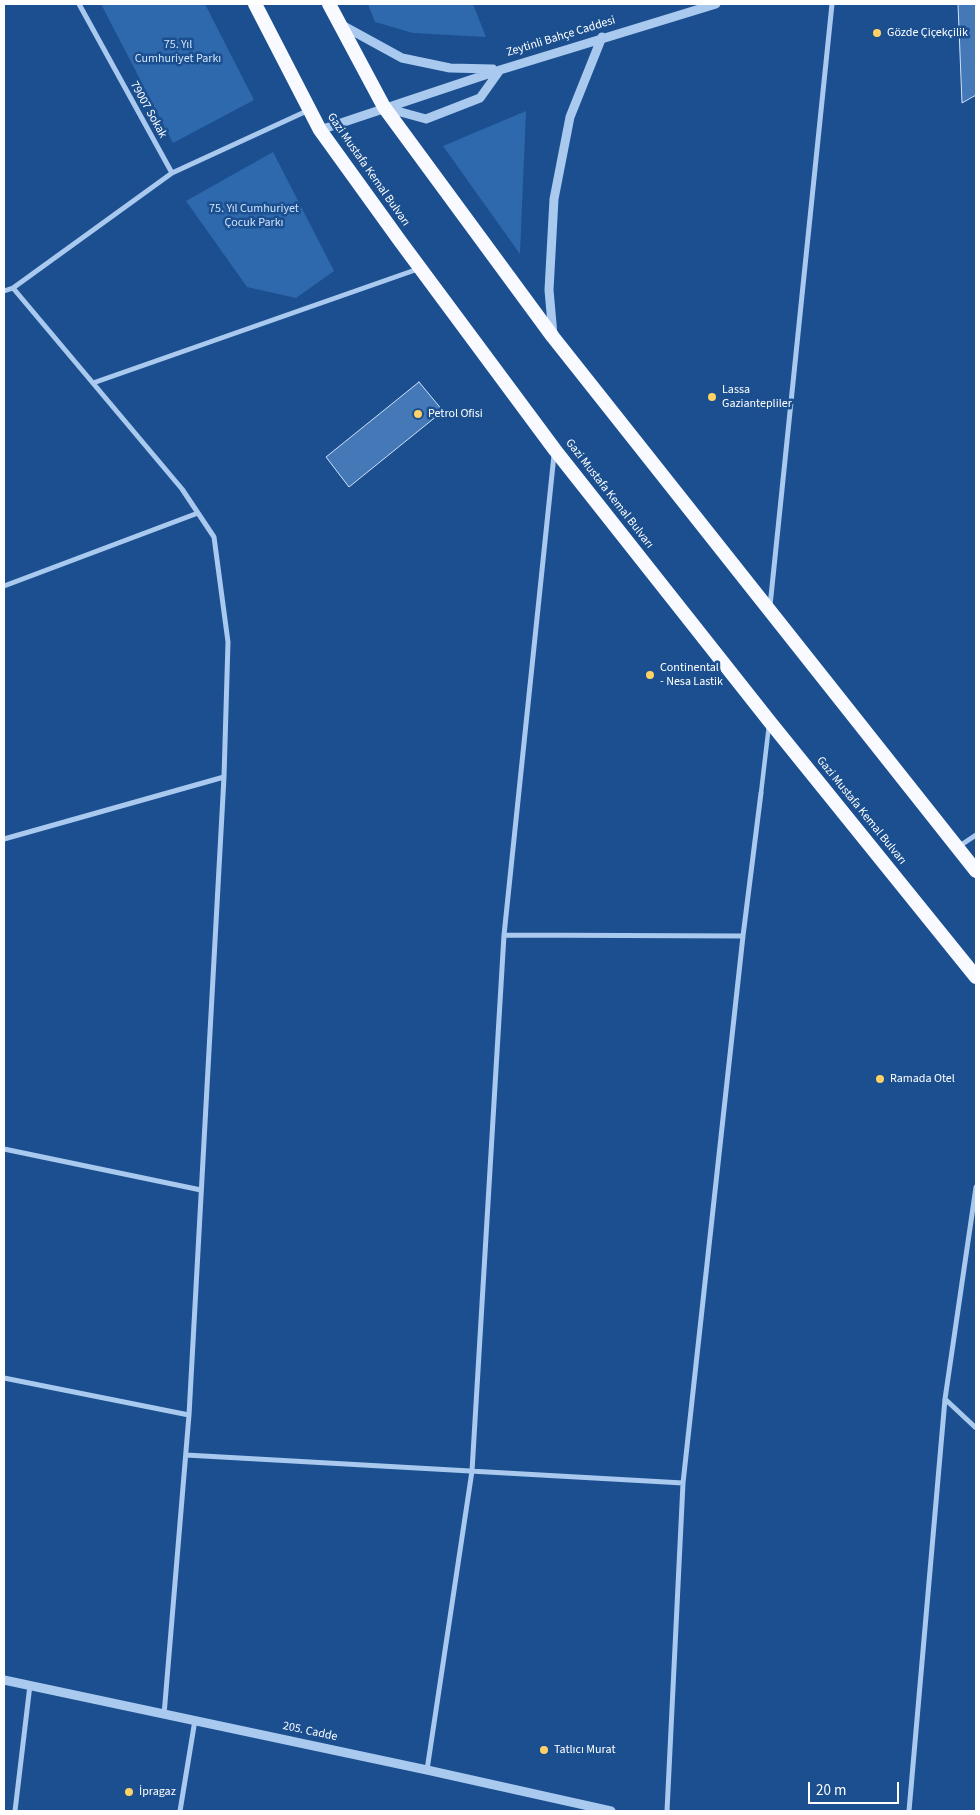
<!DOCTYPE html>
<html>
<head>
<meta charset="utf-8">
<style>
	body { margin:0 }
	#map { position:relative; width:980px; height:1815px; overflow:hidden; background:#1b4f8f; font-family:"Source Sans 3",sans-serif }
	canvas { display:block }
	.frame { position:absolute; inset:0; border:5px solid #fff; pointer-events:none }
	.scale { position:absolute; left:808px; top:1782px; width:91px; height:22px; box-sizing:border-box; border:2px solid #fff; border-top:0; padding-left:6px; font-size:15px; line-height:18px; white-space:nowrap; color:#fff; -webkit-text-stroke:4px #1b4f8f; paint-order:stroke }
</style>
</head>
<body>
<div id="map">
<canvas width="980" height="1815"></canvas>
<div class="frame"></div>
<div class="scale">20 m</div>
</div>
<script>
const ctx = document.querySelector('canvas').getContext('2d');
ctx.lineJoin = 'round';
function paint(path, color) { ctx.fillStyle = color; ctx.fill(path, 'evenodd'); }
const shape = rows => new Path2D(rows.map(r => 'M' + r).join(''));
function stroke(path, color, width, dash) { ctx.strokeStyle = color; ctx.lineWidth = width; ctx.lineCap = dash ? 'butt' : 'round'; ctx.setLineDash(dash || []); ctx.stroke(path); }
function write(font, color, halo, rows, align = 'center') {
  ctx.font = font + ' "Source Sans 3",sans-serif'; ctx.lineWidth = 5; ctx.setLineDash([]); ctx.textBaseline = 'middle'; ctx.strokeStyle = halo; ctx.fillStyle = color; for (const [text, x, y, turn = 0] of rows) {
    ctx.save(); ctx.translate(x, y); ctx.rotate((+turn || 0) * Math.PI / 180); ctx.textAlign = isNaN(turn) ? turn : align; if (halo) ctx.strokeText(text, 0, 0); ctx.fillText(text, 0, 0); ctx.restore();
  }
}
paint(shape([
	[101,4,205,4,254,100,173,143],
	[368,4,473,4,486,37,413,33,375,22],
	[526,111,520,254,443,146],
	[273,152,334,271,296,298,247,287,186,201]
]), '#2e69ad');
const building = shape([
	[958,4,976,4,976,95,962,103,958,4],
	[419,382,443,411,349,487,326,457,419,382]
]);
paint(building, '#4478b7');
stroke(building, '#cfe3fa', 1);
stroke(shape([
	[761,793,769,725]
]), '#a9c9ee', 4.5);
stroke(shape([
	[79,4,172,173],
	[13,288,182,489,214,537,228,642,224,777,189,1415,164,1715],
	[4,291,13,288,172,173,309,110],
	[93,383,418,269],
	[4,586,198,513],
	[770,606,832,4],
	[4,839,224,777],
	[958,847,976,835],
	[504,935,743,936],
	[4,1149,201,1190],
	[4,1378,189,1415],
	[945,1399,976,1428],
	[186,1455,683,1483],
	[427,1770,472,1471,504,935,554,455],
	[15,1811,30,1685],
	[180,1811,195,1720],
	[667,1811,683,1483,743,936,761,793],
	[909,1811,945,1399,976,1187]
]), '#a9c9ee', 5);
stroke(shape([
	[340,24,402,58,450,68,493,69],
	[386,108,426,119,480,98,500,70],
	[320,130,500,70,716,4],
	[553,335,549,290,554,199,570,117,602,37],
	[4,1680,427,1770,611,1811]
]), '#a9c9ee', 9);
stroke(shape([
	[255,4,320,130,400,241,555,450,770,722,976,977],
	[329,4,384,107,553,337,976,871]
]), '#f8faff', 14);
for (const [x, y, r, color] of [
	[877,33,5,"#ffd166"],
	[712,397,5,"#ffd166"],
	[418,414,5,"#ffd166"],
	[650,675,5,"#ffd166"],
	[880,1079,5,"#ffd166"],
	[544,1750,5,"#ffd166"],
	[129,1792,5,"#ffd166"]
]) { const dot = new Path2D(); dot.arc(x, y, r, 0, 2 * Math.PI); ctx.fillStyle = color; ctx.fill(dot); stroke(dot, '#1b4f8f', 2); }
write('12px', '#fff', '#1b4f8f', [
	["Gözde Çiçekçilik",887,33],
	["Lassa",722,390],
	["Gaziantepliler",722,404],
	["Petrol Ofisi",428,414],
	["Continental",660,668],
	["- Nesa Lastik",660,682],
	["Ramada Otel",890,1079],
	["Tatlıcı Murat",554,1750],
	["İpragaz",139,1792]
], 'left');
write('12px', '#fff', '#1b4f8f', [
	["Zeytinli Bahçe Caddesi",561,37,-17],
	["79007 Sokak",148,110,61],
	["Gazi Mustafa Kemal Bulvarı",368,170,55],
	["Gazi Mustafa Kemal Bulvarı",609,494,52],
	["Gazi Mustafa Kemal Bulvarı",861,811,51],
	["205. Cadde",310,1732,12]
]);
write('12px', '#cfe3fa', '#1b4f8f', [
	["75. Yıl",178,45],
	["Cumhuriyet Parkı",178,59],
	["75. Yıl Cumhuriyet",254,209],
	["Çocuk Parkı",254,223]
]);
</script>
</body>
</html>
